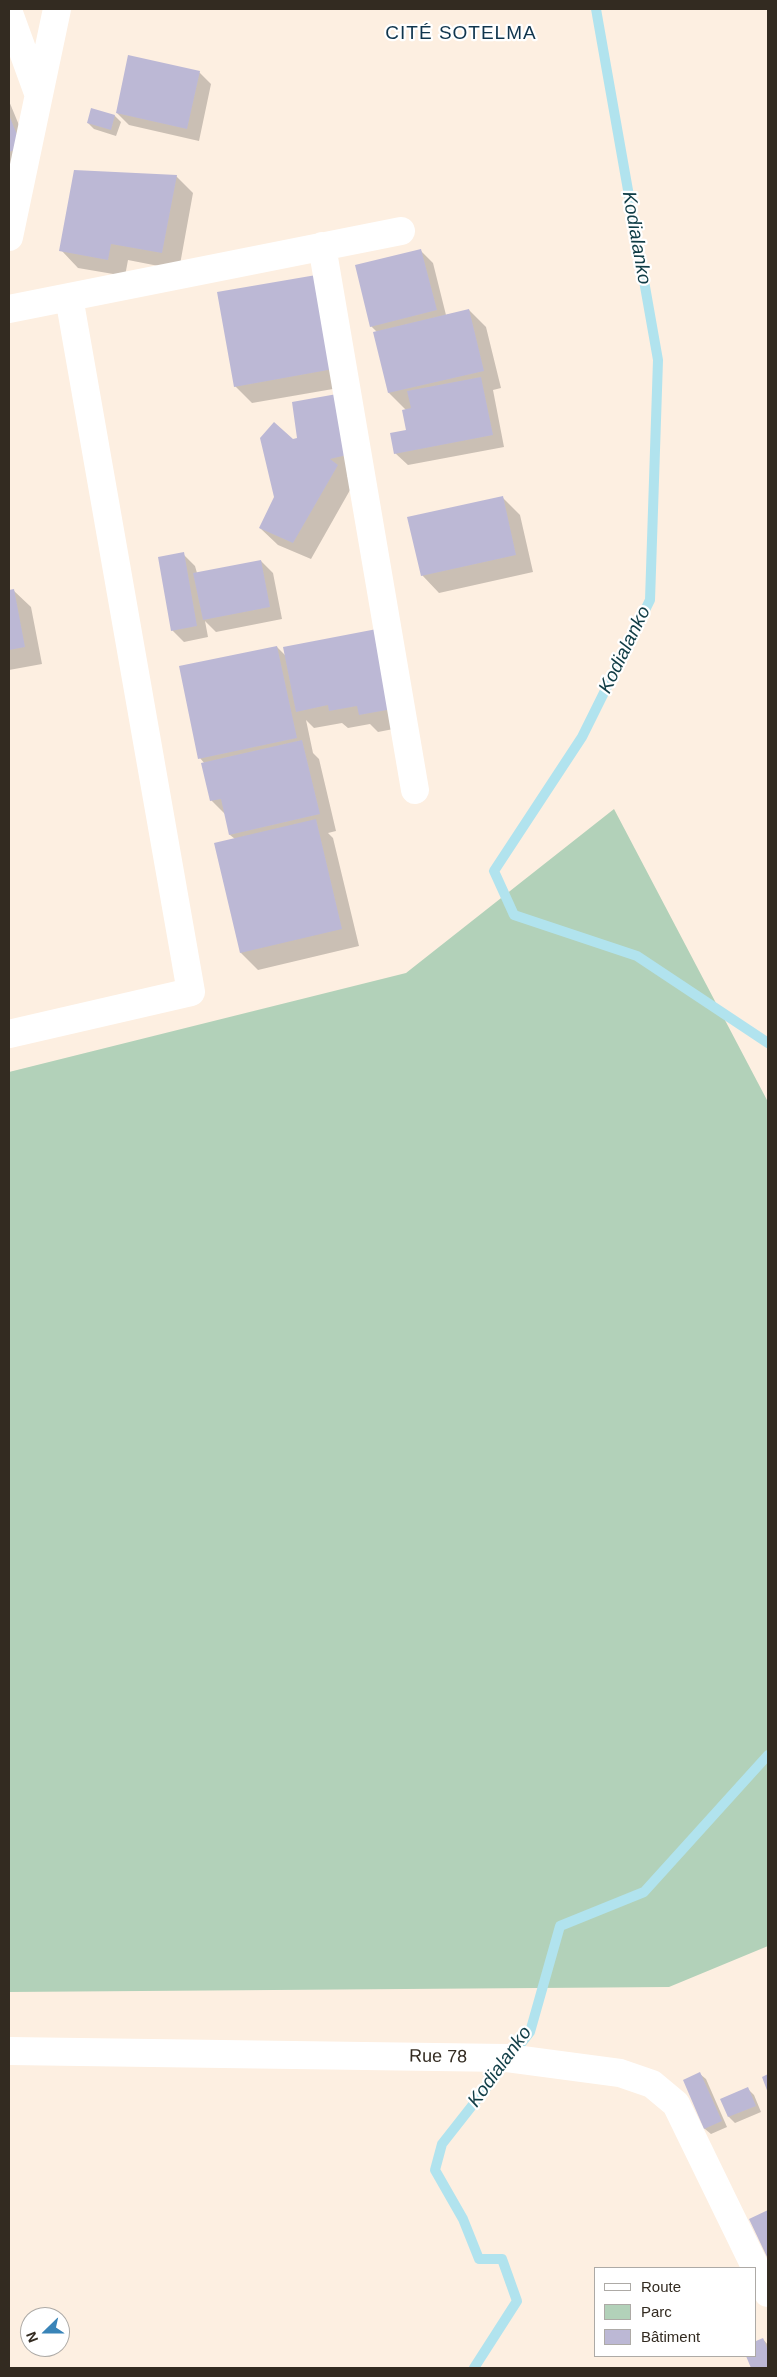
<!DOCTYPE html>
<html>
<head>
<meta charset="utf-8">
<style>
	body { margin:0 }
	#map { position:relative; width:777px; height:2377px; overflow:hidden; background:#fdefe1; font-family:Helvetica,sans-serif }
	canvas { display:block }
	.frame { position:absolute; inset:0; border:10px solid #332b21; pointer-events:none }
	.legend { position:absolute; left:594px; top:2267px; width:162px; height:90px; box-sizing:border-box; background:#fff; border:1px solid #adaaa6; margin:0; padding:6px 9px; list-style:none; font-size:15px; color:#332b21 }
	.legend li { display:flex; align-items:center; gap:10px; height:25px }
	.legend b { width:25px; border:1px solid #adaaa6 }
	.north { position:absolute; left:20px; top:2307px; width:50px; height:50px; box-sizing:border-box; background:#fff; border:1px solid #adaaa6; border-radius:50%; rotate:248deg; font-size:14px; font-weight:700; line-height:20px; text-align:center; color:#332b21 }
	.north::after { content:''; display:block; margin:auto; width:18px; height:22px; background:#3984b8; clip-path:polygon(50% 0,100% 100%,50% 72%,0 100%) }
</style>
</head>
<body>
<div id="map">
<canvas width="777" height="2377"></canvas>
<div class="frame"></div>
<ul class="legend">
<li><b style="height:6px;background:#fff"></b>Route</li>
<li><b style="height:14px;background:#b2d1b9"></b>Parc</li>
<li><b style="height:14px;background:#bcb8d5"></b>Bâtiment</li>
</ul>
<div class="north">N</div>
</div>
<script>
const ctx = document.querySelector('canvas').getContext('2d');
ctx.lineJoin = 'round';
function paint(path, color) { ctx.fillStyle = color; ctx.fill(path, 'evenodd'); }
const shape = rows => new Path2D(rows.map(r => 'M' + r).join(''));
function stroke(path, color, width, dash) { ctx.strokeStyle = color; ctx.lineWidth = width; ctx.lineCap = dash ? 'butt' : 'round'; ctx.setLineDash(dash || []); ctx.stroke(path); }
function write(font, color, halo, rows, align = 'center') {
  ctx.font = font + ' Helvetica,sans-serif'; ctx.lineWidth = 4.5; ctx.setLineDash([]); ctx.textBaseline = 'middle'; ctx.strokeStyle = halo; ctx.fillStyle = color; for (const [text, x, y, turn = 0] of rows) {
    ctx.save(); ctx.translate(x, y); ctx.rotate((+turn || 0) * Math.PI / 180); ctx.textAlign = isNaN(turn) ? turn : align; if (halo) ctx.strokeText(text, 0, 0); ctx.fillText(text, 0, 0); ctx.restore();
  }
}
paint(shape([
	[614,809,768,1102,768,1946,669,1987,9,1992,9,1072,406,973]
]), '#b2d1b9');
paint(shape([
	[199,72,211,84,199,141,129,125,117,113],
	[9,101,33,159,9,234],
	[92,109,115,116,121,122,116,136,94,129,88,123],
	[176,176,193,193,179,270,128,260,125,276,78,268,61,250],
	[421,251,433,263,446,315,469,310,486,327,501,388,493,390,504,447,408,465,395,453,408,431,406,410,389,393,377,332,371,326],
	[218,294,356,385,252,403,235,386],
	[337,396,368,471,347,476,354,483,311,559,278,545,260,528,275,497,293,441,299,438],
	[503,498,520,515,533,572,439,593,422,575],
	[183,554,195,566,197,573,261,561,273,573,282,619,216,632,205,621,208,637,184,642,172,630],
	[13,590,31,607,42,664,9,670,9,591],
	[277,647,286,656,284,648,414,725,378,732,370,724,348,728,342,723,314,728,306,720,313,753,319,759,336,831,328,833,333,838,359,946,258,970,241,953,235,839,230,835,226,815,211,800,205,764,200,758],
	[700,2074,706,2079,727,2127,711,2134,705,2129,684,2080],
	[748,2089,754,2095,761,2112,735,2123,729,2117,722,2099],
	[763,2339,768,2345,768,2368,753,2368,747,2356,756,2356,756,2342]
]), '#0003');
stroke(shape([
	[596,9,658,360,650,600,582,737,494,871,514,915,637,956,768,1043],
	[474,2368,517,2301,502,2259,479,2259,463,2219,435,2170,442,2144,530,2032,560,1926,644,1892,768,1755]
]), '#b1e3ee', 10);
paint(shape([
	[128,55,200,71,187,129,116,113],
	[91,108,115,115,111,130,87,123],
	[9,115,22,147,9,152],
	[74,170,177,175,162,253,111,244,108,260,59,251],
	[421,249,437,310,370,327,355,265],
	[322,274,339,368,234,387,217,292],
	[469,309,484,371,388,393,373,332],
	[481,377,493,435,394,454,390,433,406,430,402,410,411,408,407,391],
	[337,394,351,454,330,459,338,465,293,543,259,528,274,497,260,438,274,422,293,439,297,438,292,402],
	[503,496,516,555,421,576,407,517],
	[184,552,197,626,171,631,158,557],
	[261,560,270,607,203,620,193,573],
	[14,589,25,647,9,650,9,590],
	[382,628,398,708,359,715,357,706,329,711,328,705,296,712,283,647],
	[277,646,297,738,198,759,179,666],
	[302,740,320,814,229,835,221,799,210,801,201,763],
	[316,819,342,929,240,953,214,843],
	[700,2072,722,2121,704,2129,683,2080],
	[768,2074,768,2093,762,2077],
	[748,2087,756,2106,728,2117,720,2099],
	[768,2210,768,2259,749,2219],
	[763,2338,768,2350,768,2368,751,2368,746,2356,756,2356,756,2341]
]), '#bcb8d5');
stroke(shape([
	[9,13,38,93],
	[9,237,57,9],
	[322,246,415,790],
	[9,309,401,231],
	[9,1034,191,992,69,297],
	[9,2051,507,2058,620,2073,652,2084,676,2104,768,2293]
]), '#fff', 28);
write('18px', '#332b21', '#fff', [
	["Rue 78",438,2057,1]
]);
ctx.letterSpacing = '1px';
write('19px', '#10354d', '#fff', [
	["CITÉ SOTELMA",461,34]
]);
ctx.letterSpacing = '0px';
write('italic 19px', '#103d46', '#fff', [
	["Kodialanko",636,238,80],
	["Kodialanko",625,650,-64],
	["Kodialanko",500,2067,-54]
]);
</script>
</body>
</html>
